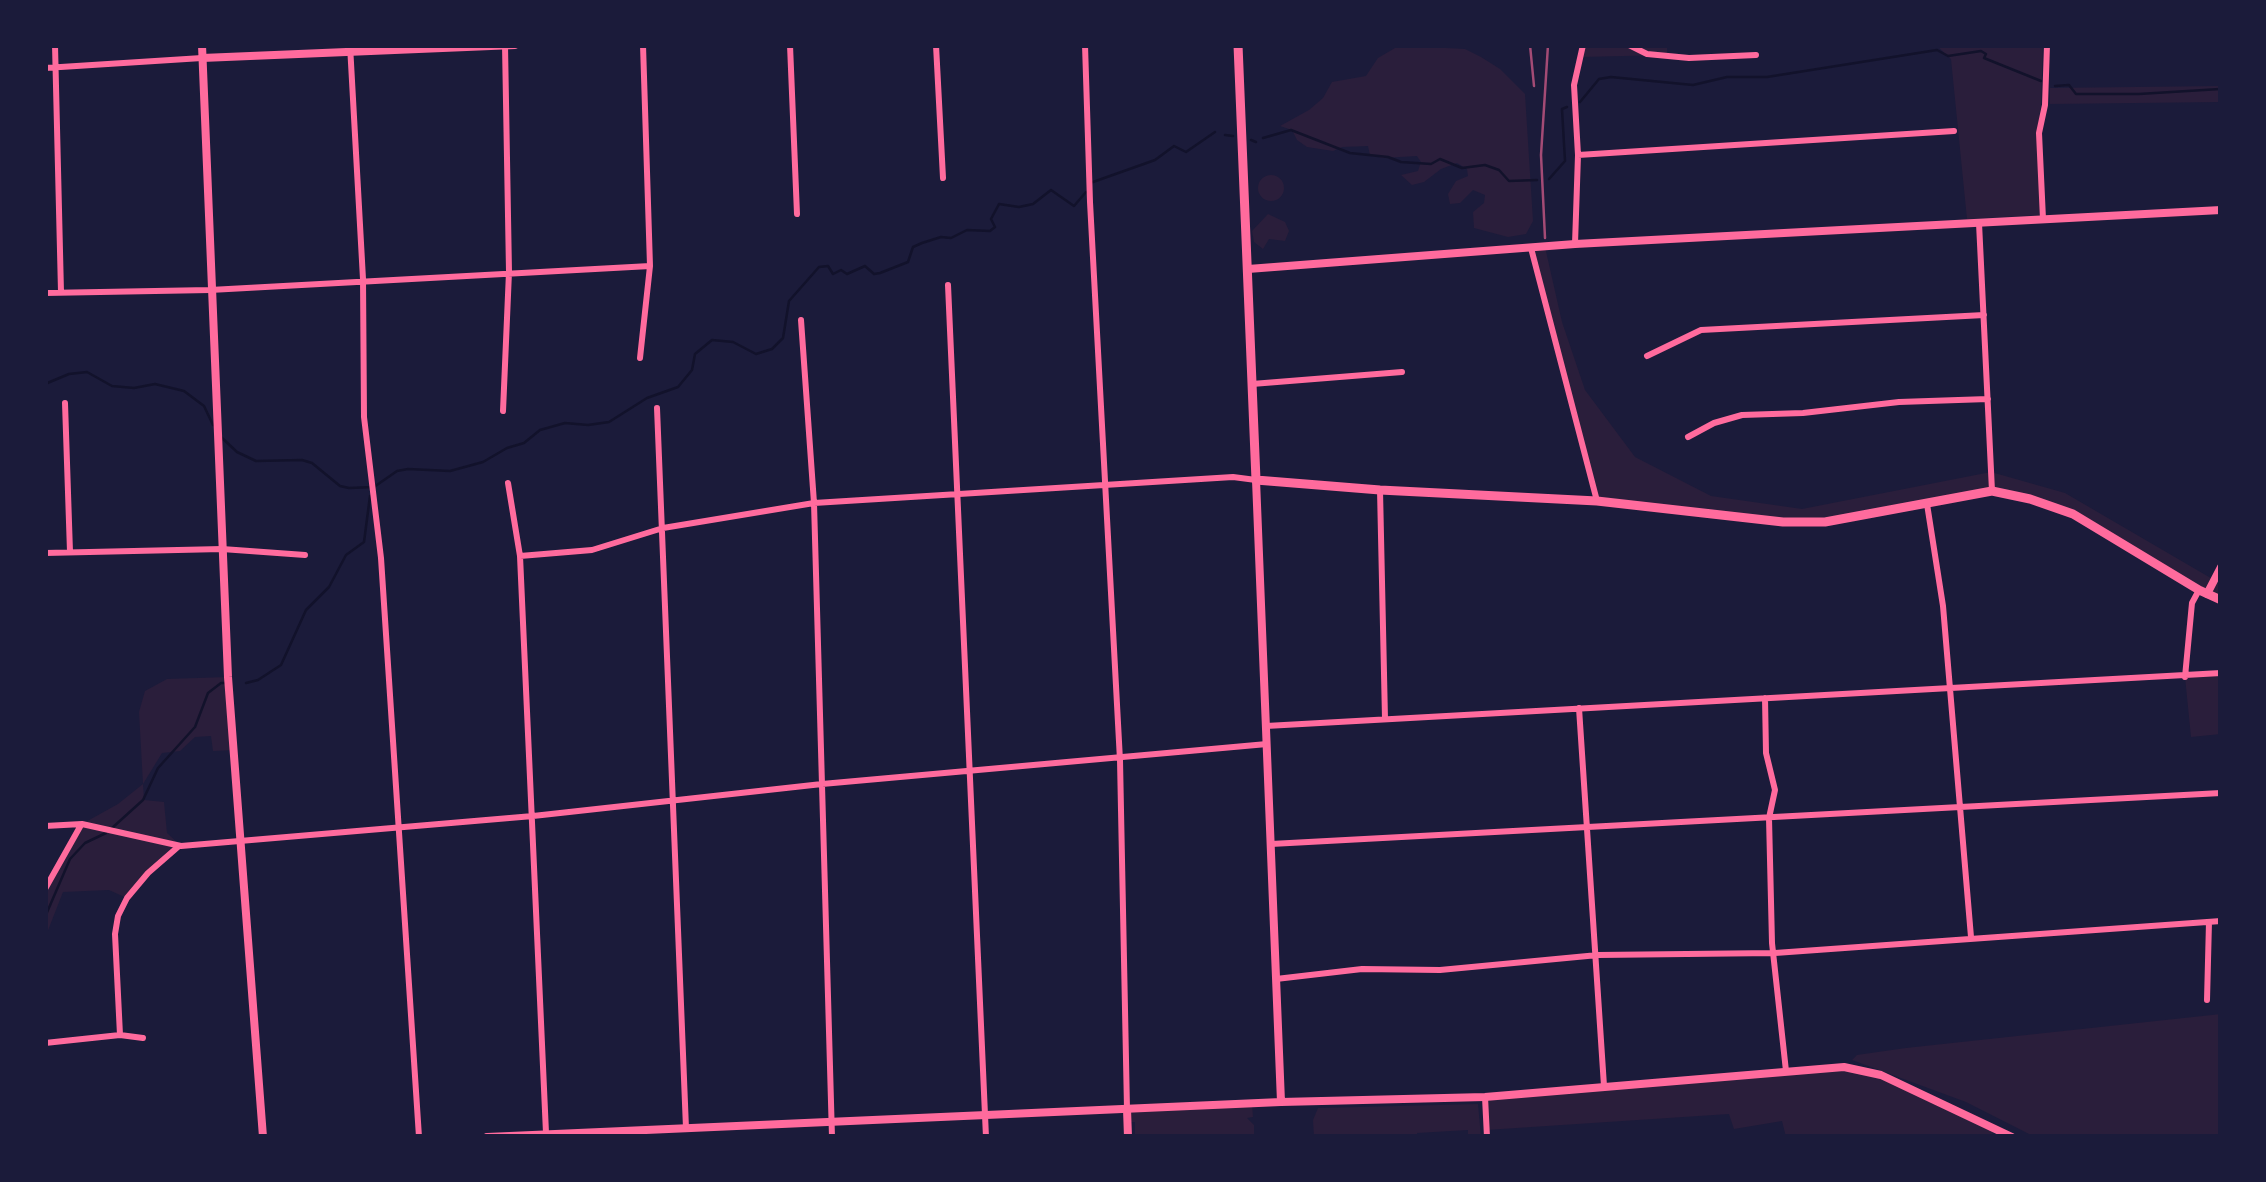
<!DOCTYPE html>
<html>
<head>
<meta charset="utf-8">
<style>
	body { margin:0 }
	#map { position:relative; width:2266px; height:1182px; overflow:hidden; background:#1b1b3a; font-family:"PT Sans Narrow",sans-serif }
	canvas { display:block }
	.frame { position:absolute; inset:0; border:48px solid #1b1b3a; pointer-events:none }
</style>
</head>
<body>
<div id="map">
<canvas width="2266" height="1182"></canvas>
<div class="frame"></div>
</div>
<script>
const ctx = document.querySelector('canvas').getContext('2d');
ctx.lineJoin = 'round';
function paint(path, color) { ctx.fillStyle = color; ctx.fill(path, 'evenodd'); }
const shape = rows => new Path2D(rows.map(r => 'M' + r).join(''));
function stroke(path, color, width, dash) { ctx.strokeStyle = color; ctx.lineWidth = width; ctx.lineCap = dash ? 'butt' : 'round'; ctx.setLineDash(dash || []); ctx.stroke(path); }
paint(shape([
	[1583,45,1667,45,1667,55,1580,57],
	[1936,45,2043,45,2041,105,2037,131,2041,215,1967,219,1951,59],
	[1428,47,1465,49,1481,57,1500,69,1525,94,1533,221,1526,234,1508,237,1474,228,1473,212,1484,203,1485,195,1473,190,1460,203,1450,204,1448,194,1456,181,1468,176,1467,169,1457,163,1441,169,1424,182,1412,185,1401,175,1418,171,1421,162,1417,156,1383,158,1370,155,1368,146,1342,147,1333,151,1307,147,1297,140,1292,130,1280,126,1309,110,1323,98,1332,82,1366,76,1378,58,1395,48],
	[2221,86,2221,102,2050,104,2050,88],
	'1258 188a13 13 0 1 1 26 0a13 13 0 1 1-26 0Z',
	[1268,214,1285,222,1289,231,1285,241,1269,239,1263,249,1254,242,1252,231],
	[1545,247,1562,322,1585,390,1635,457,1711,496,1802,509,1991,472,2065,493,2221,584,2221,600,2073,514,1992,492,1825,522,1597,501,1531,248],
	[2221,673,2221,734,2191,737,2185,677],
	[228,677,234,750,213,751,211,736,195,737,180,751,162,753,143,784,144,800,164,802,167,833,181,846,168,853,127,898,109,890,63,892,45,938,45,889,82,824,118,804,143,784,139,712,145,691,167,679],
	[2221,1014,2221,1137,2035,1137,1966,1102,1852,1060,1857,1055,1906,1048],
	[1864,1069,1995,1129,1991,1137,1786,1137,1782,1121,1734,1129,1729,1114,1486,1130,1485,1097],
	[1252,1103,1253,1117,1247,1118,1254,1125,1254,1137,1135,1137,1135,1122,1127,1122,1127,1109],
	[1478,1104,1481,1137,1468,1137,1468,1130,1417,1133,1417,1137,1314,1137,1313,1120,1318,1108]
]), '#2a1e3b');
stroke(shape([
	[2055,86,2069,85,2076,94,2139,94,2220,89],
	[1580,102,1599,79,1611,77,1693,85,1727,77,1767,77,1937,50,1948,56,1981,51,1986,54,1984,58,2041,81],
	[1225,135,1233,136],
	[1263,138,1291,130,1350,153,1388,157,1401,162,1431,164,1440,159,1462,168,1485,165,1499,170,1509,181,1537,180],
	[1251,140,1256,142],
	[1549,179,1565,161,1562,109,1567,107],
	[1093,182,1155,160,1174,146,1186,152,1215,132],
	[45,384,69,374,87,372,112,386,134,388,155,384,184,391,204,406,213,425],
	[220,436,237,452,256,461,302,460,312,463,340,486,349,488,374,487,397,471,408,469,450,471,483,462,507,448,524,443,540,430,565,423,588,425,609,422,647,398,678,387,692,370,695,354,712,340,733,342,756,354,772,349,783,338,789,301,819,267,828,266,833,274,841,270,847,274,865,266,874,274,880,273,908,262,913,247,922,243,941,237,951,238,967,230,990,231,995,227,991,219,999,204,1019,207,1033,204,1051,190,1074,206,1086,192],
	[246,683,258,680,281,665,306,610,329,587,346,555,364,542,370,496],
	[112,828,143,800,158,768,195,727,208,693,221,683,227,683],
	[45,917,70,859,85,843,106,833]
]), '#12122b', 2.5);
stroke(shape([
	[55,45,61,292],
	[350,45,363,279,364,417,381,558,419,1137],
	[790,45,797,214],
	[936,45,943,178],
	[1085,45,1090,202,1120,760,1127,1109],
	[1629,45,1647,54,1689,58,1756,55],
	[45,68,202,58],
	[1578,155,1954,131],
	[2043,219,2039,133,2045,105,2047,45],
	[1979,223,1992,491],
	[1575,244,1578,155,1574,85,1583,45],
	[1531,248,1597,501],
	[948,285,986,1137],
	[45,293,210,290,650,266],
	[801,320,814,503,832,1137],
	[1647,356,1701,330,1984,315],
	[640,358,650,266,643,45],
	[1252,384,1402,372],
	[65,403,70,552],
	[657,408,686,1128],
	[503,411,509,272,505,45],
	[1688,437,1714,423,1742,415,1803,413,1899,402,1988,399],
	[508,483,520,556,546,1133],
	[1380,490,1385,719],
	[1927,504,1943,606,1971,937],
	[45,553,222,549,305,555],
	[520,556,592,550,663,528,814,503,1233,477,1256,480],
	[2185,677,2192,603,2199,590],
	[1765,698,1766,753,1775,790,1769,818,1772,943,1786,1071],
	[1579,708,1604,1086],
	[1266,726,2221,673],
	[45,826,82,824,181,846,533,816,822,784,1267,744],
	[1271,844,2221,793],
	[45,889,81,825],
	[1276,979,1362,969,1440,970,1598,955,1775,953,2221,921],
	[2207,1000,2209,922],
	[120,1035,143,1038],
	[45,1043,120,1035,115,934,118,916,127,898,148,873,179,846],
	[1485,1097,1487,1137]
]), '#ff6b9d', 6);
stroke(shape([
	[202,58,515,45],
	[1248,269,1575,244,2221,210],
	[2207,594,2221,567],
	[1127,1109,1128,1137]
]), '#ff6b9d', 8);
stroke(shape([
	[202,45,228,677,263,1137],
	[1256,480,1281,1102],
	[487,1137,1281,1102,1485,1097,1844,1067,1881,1075,2012,1137]
]), '#ff6b9d', 8);
stroke(shape([
	[1238,45,1256,480,1380,490,1597,501,1783,522,1825,522,1992,491,2030,499,2073,514,2199,590,2221,600]
]), '#ff6b9d', 9);
stroke(shape([
	[1530,45,1534,86],
	[1545,238,1541,155,1548,45]
]), '#a44b75', 2.5);
</script>
</body>
</html>
